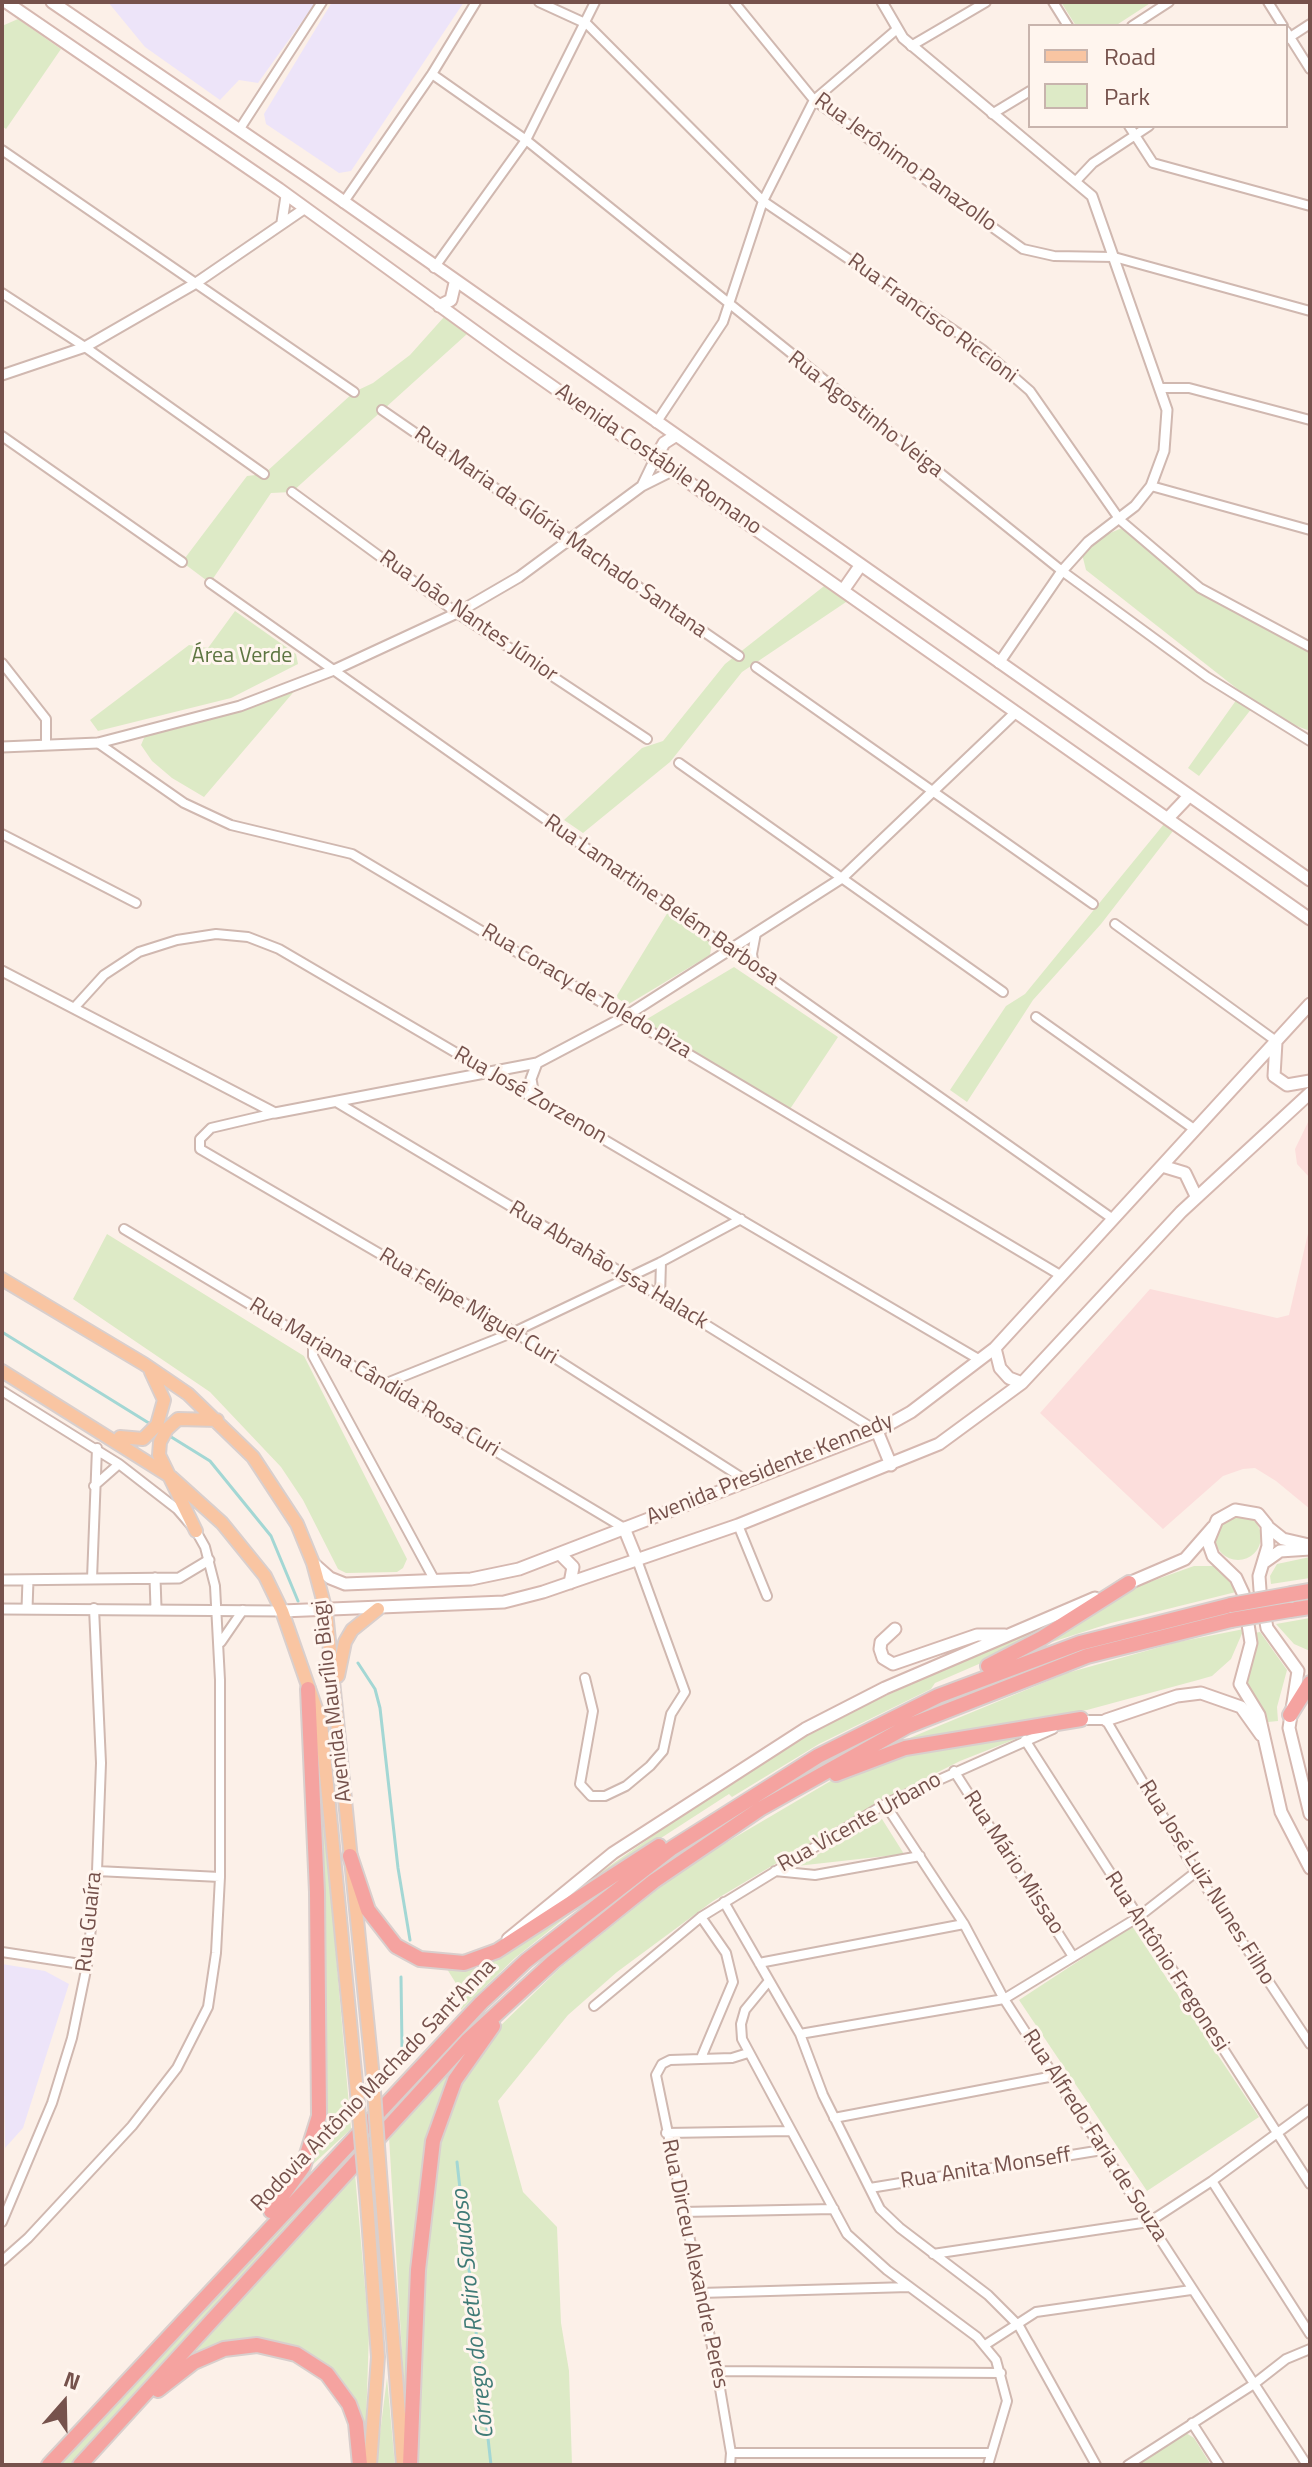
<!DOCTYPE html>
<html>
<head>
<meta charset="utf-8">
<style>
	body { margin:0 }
	#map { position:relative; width:1312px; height:2467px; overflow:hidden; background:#fcf0e8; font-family:"Titillium Web",sans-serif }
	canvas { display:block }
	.frame { position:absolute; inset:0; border:4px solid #76524c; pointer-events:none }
	.legend { position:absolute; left:1028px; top:24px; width:260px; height:104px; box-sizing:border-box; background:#fff5ee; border:2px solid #c8b4ad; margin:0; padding:10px 14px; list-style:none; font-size:24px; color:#76524c }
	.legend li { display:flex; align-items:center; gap:16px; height:40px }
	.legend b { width:40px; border:2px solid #c8b4ad }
	.north { position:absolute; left:24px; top:2363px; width:80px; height:80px; -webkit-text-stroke:6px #fff5ee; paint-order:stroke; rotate:20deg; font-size:22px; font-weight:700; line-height:32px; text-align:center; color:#76524c }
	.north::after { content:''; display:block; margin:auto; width:28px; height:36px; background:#76524c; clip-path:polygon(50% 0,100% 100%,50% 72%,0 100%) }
</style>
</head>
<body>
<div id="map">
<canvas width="1312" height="2467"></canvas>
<div class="frame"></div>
<ul class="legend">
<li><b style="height:10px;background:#f9c5a2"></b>Road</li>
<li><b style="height:22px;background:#ddeac6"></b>Park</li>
</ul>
<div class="north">N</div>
</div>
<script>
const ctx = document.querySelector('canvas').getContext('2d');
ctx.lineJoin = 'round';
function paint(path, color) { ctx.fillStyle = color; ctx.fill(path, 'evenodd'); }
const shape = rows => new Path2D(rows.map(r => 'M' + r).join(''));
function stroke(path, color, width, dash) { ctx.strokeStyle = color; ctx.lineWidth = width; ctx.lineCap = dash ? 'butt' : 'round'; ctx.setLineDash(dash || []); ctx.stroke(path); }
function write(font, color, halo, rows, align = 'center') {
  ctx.font = font + ' "Titillium Web",sans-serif'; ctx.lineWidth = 6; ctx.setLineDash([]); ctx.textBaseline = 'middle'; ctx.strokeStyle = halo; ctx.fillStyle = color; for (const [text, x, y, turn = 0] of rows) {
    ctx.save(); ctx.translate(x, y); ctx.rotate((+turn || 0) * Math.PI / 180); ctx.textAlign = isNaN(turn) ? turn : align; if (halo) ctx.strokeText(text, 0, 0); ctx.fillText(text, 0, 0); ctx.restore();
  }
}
paint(shape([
	[1310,1118,1310,1178,1297,1164,1295,1149],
	[1310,1225,1310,1509,1276,1481,1255,1468,1243,1469,1223,1476,1163,1529,1040,1413,1150,1289,1277,1318,1289,1315]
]), '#fcdedc');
paint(shape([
	[108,2,316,2,258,83,239,80,220,100,145,47],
	[332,2,464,2,351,171,339,173,266,124,264,114],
	[2,1964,45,1971,69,1984,23,2128,5,2148]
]), '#ede4f9');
paint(shape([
	[1061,2,1152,2,1115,26,1076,26],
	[18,19,61,49,6,129,2,126,2,26],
	[444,317,467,334,292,492,271,493,210,583,182,562,247,476,264,474,354,392,373,383,410,355],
	[1122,528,1134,533,1193,582,1310,647,1310,731,1273,717,1086,570,1082,554,1098,538],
	[828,583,849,600,742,672,670,762,583,833,564,820,642,748,663,741,725,664],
	[235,611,296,654,298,664,231,698,98,731,90,720,189,645,208,648],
	[297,688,204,797,172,778,152,761,141,745,147,731],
	[1237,699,1252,708,1199,776,1188,768],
	[1164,824,1173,831,1101,924,1033,1000,967,1102,950,1090,1006,1006,1025,994],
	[671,907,713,936,710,955,627,1005,616,997],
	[734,967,838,1037,788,1112,637,1025],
	[107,1234,304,1356,407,1559,403,1568,397,1572,346,1573,338,1569,303,1500,281,1467,210,1392,73,1299],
	'1215 1537a23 23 0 1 1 46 0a23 23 0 1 1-46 0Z',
	[1310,1557,1310,1578,1271,1584,1270,1576,1277,1564],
	[1194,1566,1214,1566,1222,1570,1240,1591,1111,1623,1052,1642,1046,1640,1141,1585],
	[1068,1612,1068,1616,1002,1654,935,1683,931,1689,819,1744,732,1797,729,1794,593,1882,591,1879,727,1784,829,1722],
	[1310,1618,1310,1651,1294,1644,1276,1624],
	[1244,1629,1231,1659,1212,1676,1198,1680,1087,1710,895,1744,1067,1673,1178,1642],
	[1260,1632,1287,1670,1277,1707,1278,1721,1268,1722,1244,1681,1254,1633],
	[1031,1733,960,1761,881,1801,713,1901,617,1972,568,2015,498,2101,523,2192,557,2227,561,2323,569,2371,572,2465,416,2465,423,2270,439,2140,457,2084,498,2028,561,1967,659,1888,705,1855,834,1779,903,1754],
	[319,1790,322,1792,351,2129,309,2168,319,2135],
	[882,1819,904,1854,797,1866],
	[590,1898,515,1958,461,2010,457,1985,447,1969,463,1970,486,1962],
	[1132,1926,1259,2117,1147,2191,1019,2000],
	[463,2057,445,2094,405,2402,389,2137],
	[353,2145,353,2156,71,2465,55,2465],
	[355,2174,369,2333,365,2452,349,2398,277,2345,187,2361],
	[387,2378,395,2465,376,2465],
	[1186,2433,1194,2438,1211,2465,1132,2465,1180,2434]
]), '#ddeac6');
stroke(shape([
	[2,1332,152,1425],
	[168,1435,210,1461,271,1536,298,1601],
	[358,1663,375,1689,380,1708,398,1868,410,1940],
	[401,1977,402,2048],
	[457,2162,491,2465]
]), '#a3d7d4', 3);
const minor = shape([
	[539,2,587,24,763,201,983,350,1030,391,1120,520,1200,588,1310,647],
	[734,2,814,100,1023,249,1054,256,1114,257,1310,311],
	[1053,2,1068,26],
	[1268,2,1283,26],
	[1132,26,1169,2],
	[1286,31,1310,69],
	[1287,39,1310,24],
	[911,46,986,2],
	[432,74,526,140,1062,571,1207,677,1310,741],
	[992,114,1030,91],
	[1129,126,1153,163,1310,206],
	[239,130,322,2],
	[2,150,354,392],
	[1076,181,1093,163,1149,126],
	[343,203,432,74,476,2],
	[434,268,526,140,595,2],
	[2,293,85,347,264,474],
	[1160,388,1189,388,1310,420],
	[382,410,739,656],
	[656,423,723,322,763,201,814,100,896,30],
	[2,436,182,562],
	[1151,486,1310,530],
	[292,492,457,613,647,739],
	[210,583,1113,1219],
	[2,663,46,719,46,744],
	[756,667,1093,904],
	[98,743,184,803,231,825,352,854,1060,1275],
	[679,763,1003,992],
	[2,834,136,903],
	[1115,924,1276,1041],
	[754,966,752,954,756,933],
	[74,1008,104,975,139,952,177,940,216,934,248,937,279,949,980,1360],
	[1036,1017,1194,1129],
	[338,1103,629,1277,877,1431],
	[275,1113,211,1128,200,1139,200,1149,514,1332,747,1481],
	[124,1229,624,1528],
	[660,1296,661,1262],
	[313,1342,313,1356,435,1581],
	[384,1384,514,1332,661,1262,741,1219],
	[2,1391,119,1464,177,1509,196,1531,205,1547,215,1586,220,1680,220,1877,216,1953,208,2007,177,2068,132,2126,28,2238,2,2261],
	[94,1486,119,1464],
	[738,1525,767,1596],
	[92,1579,97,1448],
	[221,1642,243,1610],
	[585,1678,593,1711,580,1784,591,1796,605,1796,626,1786,650,1766,663,1751,671,1714,685,1692,637,1560],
	[1077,1720,1106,1720,1196,1872,1310,2044],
	[1025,1740,1310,2184],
	[954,1771,1072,1955],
	[885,1804,964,1924,1004,1999,1307,2465],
	[97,1871,220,1877],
	[775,1871,815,1875,920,1856],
	[724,1902,800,2034,823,2095,880,2209,900,2228,988,2295,1019,2326,1096,2465],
	[701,1917,726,1953,733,1982,701,2058],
	[2,1952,87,1965],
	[759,1963,964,1924],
	[768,1982,745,2010,741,2024,742,2039,847,2234,887,2270,977,2337,996,2360,1007,2401,988,2465],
	[594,2006,701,1917,885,1804,1053,1729],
	[800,2034,1004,1999,1137,1918,1196,1872],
	[834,2118,1054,2076],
	[666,2133,791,2131],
	[1212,2181,1310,2334],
	[870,2188,1102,2150],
	[682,2212,834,2209],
	[2,2222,52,2103,72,2038,87,1965,97,1871,101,1763,94,1608],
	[933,2254,1149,2222,1212,2181,1310,2109],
	[700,2293,909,2287],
	[985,2345,1036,2312,1191,2290],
	[717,2371,1001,2373],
	[1192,2423,1219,2465],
	[731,2453,990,2453],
	[730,2465,731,2453,717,2371,656,2075,662,2064,670,2060,732,2058,748,2053],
	[1128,2465,1254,2384,1286,2359,1310,2349]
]);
const tertiary = shape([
	[882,2,903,38,1092,196,1167,410,1164,451,1151,486,1135,506,1088,542,1062,571,999,663],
	[282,222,286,196],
	[2,375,85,347,196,283,304,209],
	[642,486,655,459],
	[2,747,98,743,240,706,334,670,457,613,519,577,642,486,672,471],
	[2,971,275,1113,537,1063,626,1016,842,878,1015,713],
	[534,1096,531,1079,537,1063],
	[155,1578,156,1608],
	[2,1580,179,1578,209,1560],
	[2,1609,282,1611],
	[27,1609,28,1580]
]);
const secondary = shape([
	[6,2,279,189,509,356,1310,919],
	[52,2,310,178,1310,880],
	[439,306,451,300,455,283],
	[655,459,664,443,675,436],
	[844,589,860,566],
	[1169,817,1189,796],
	[1276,1042,1274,1076,1287,1085,1310,1081],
	[1162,1166,1185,1173,1196,1196],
	[995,1348,1000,1368,1009,1378,1022,1383],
	[877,1431,891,1465],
	[1268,1527,1283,1539,1309,1545],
	[624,1528,637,1560],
	[561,1555,573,1567,570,1583],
	[313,1563,330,1578,345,1584,471,1579,519,1569,877,1431,911,1412,995,1348,1310,1004],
	[1263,1563,1280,1551,1310,1549],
	[1122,1586,1185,1559,1213,1527],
	[282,1611,504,1602,543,1592,738,1525,939,1444,1022,1383,1181,1212,1310,1093],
	[895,1629,881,1642,880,1649,883,1658,893,1664,977,1635,1005,1635],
	[1106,1720,1177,1696,1201,1693,1241,1707,1261,1735],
	[1310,1814,1289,1728,1298,1671,1267,1628,1260,1590,1259,1576,1268,1546,1267,1525,1258,1514,1235,1510,1217,1520,1208,1542,1213,1556,1236,1578,1243,1593,1251,1643,1240,1684,1259,1715,1281,1812,1310,1868],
	[508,1939,613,1853,805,1729,885,1688,1095,1598]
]);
const primary = shape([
	[2,1279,144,1364,188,1394,253,1457,297,1524,313,1563,326,1611,373,2078],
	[2,1371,171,1477,222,1523,265,1576,282,1611,321,1723,357,2093],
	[120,1437,143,1439,157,1425,164,1400,151,1372],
	[196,1531,159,1455,160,1442,167,1429,178,1419,217,1420],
	[338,1676,345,1642,352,1630,378,1609],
	[380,2173,403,2465],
	[367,2203,378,2357,370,2465]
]);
const motorway = shape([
	[1292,1594,1310,1591],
	[1290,1610,1310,1607],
	[988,1666,1042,1638,1129,1583],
	[1290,1715,1310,1683],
	[836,1774,905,1748,1081,1719],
	[350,1856,368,1910,396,1946,420,1959,464,1963,497,1951,659,1846],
	[271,2211,303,2167,319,2116,317,1892,308,1689],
	[158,2390,194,2362,224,2349,257,2345,296,2354,327,2374,349,2404,356,2423,360,2465],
	[49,2465,481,2003,526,1961,672,1848,818,1756,938,1696,1080,1643,1231,1605],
	[80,2465,467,2041,553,1962,654,1881,760,1809,908,1726,1087,1656,1231,1620],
	[410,2465,418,2270,433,2141,455,2080,493,2026]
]);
stroke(minor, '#d0b8b0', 12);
stroke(tertiary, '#d0b8b0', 13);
stroke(secondary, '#d6b8b0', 15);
stroke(primary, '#d9cfcd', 16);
stroke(motorway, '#d9cfcd', 18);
stroke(minor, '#fff', 8);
stroke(tertiary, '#fff', 9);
stroke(secondary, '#fff', 11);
stroke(primary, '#f9c5a2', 12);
stroke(motorway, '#f5a3a0', 14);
const primaryBridge = shape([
	[373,2078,380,2173],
	[357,2093,367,2203]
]);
const motorwayBridge = shape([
	[1231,1605,1292,1594],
	[1231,1620,1290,1610]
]);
stroke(primaryBridge, '#d9cfcd', 16, []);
stroke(motorwayBridge, '#d9cfcd', 18, []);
stroke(primaryBridge, '#f9c5a2', 12);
stroke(motorwayBridge, '#f5a3a0', 14);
write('22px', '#76524c', '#fff5ee', [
	["Rua Jerônimo Panazollo",905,163,36],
	["Rua Francisco Riccioni",932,319,36],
	["Rua Agostinho Veiga",865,415,38],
	["Avenida Costábile Romano",658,460,35],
	["Rua Maria da Glória Machado Santana",560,533,35],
	["Rua João Nantes Júnior",468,617,35],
	["Rua Lamartine Belém Barbosa",661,901,35],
	["Rua Coracy de Toledo Piza",586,992,31],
	["Rua José Zorzenon",530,1096,30],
	["Rua Abrahão Issa Halack",608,1266,31],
	["Rua Felipe Miguel Curi",468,1307,31],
	["Rua Mariana Cândida Rosa Curi",374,1378,31],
	["Avenida Presidente Kennedy",770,1470,-22],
	["Avenida Maurílio Biagi",333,1701,-97],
	["Rua Vicente Urbano",860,1823,-29],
	["Rua Mário Missao",1013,1863,57],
	["Rua José Luiz Nunes Filho",1206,1883,58],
	["Rua Guaíra",90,1922,-84],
	["Rua Antônio Fregonesi",1166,1962,57],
	["Rodovia Antônio Machado Sant'Anna",374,2086,-46],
	["Rua Alfredo Faria de Souza",1094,2136,57],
	["Rua Anita Monseff",986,2169,-9],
	["Rua Dirceu Alexandre Peres",694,2264,78]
]);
write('22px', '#5d7541', '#fff5ee', [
	["Área Verde",242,657]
]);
write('italic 24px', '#407b77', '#fff5ee', [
	["Córrego do Retiro Saudoso",474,2314,-96]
]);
</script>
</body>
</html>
